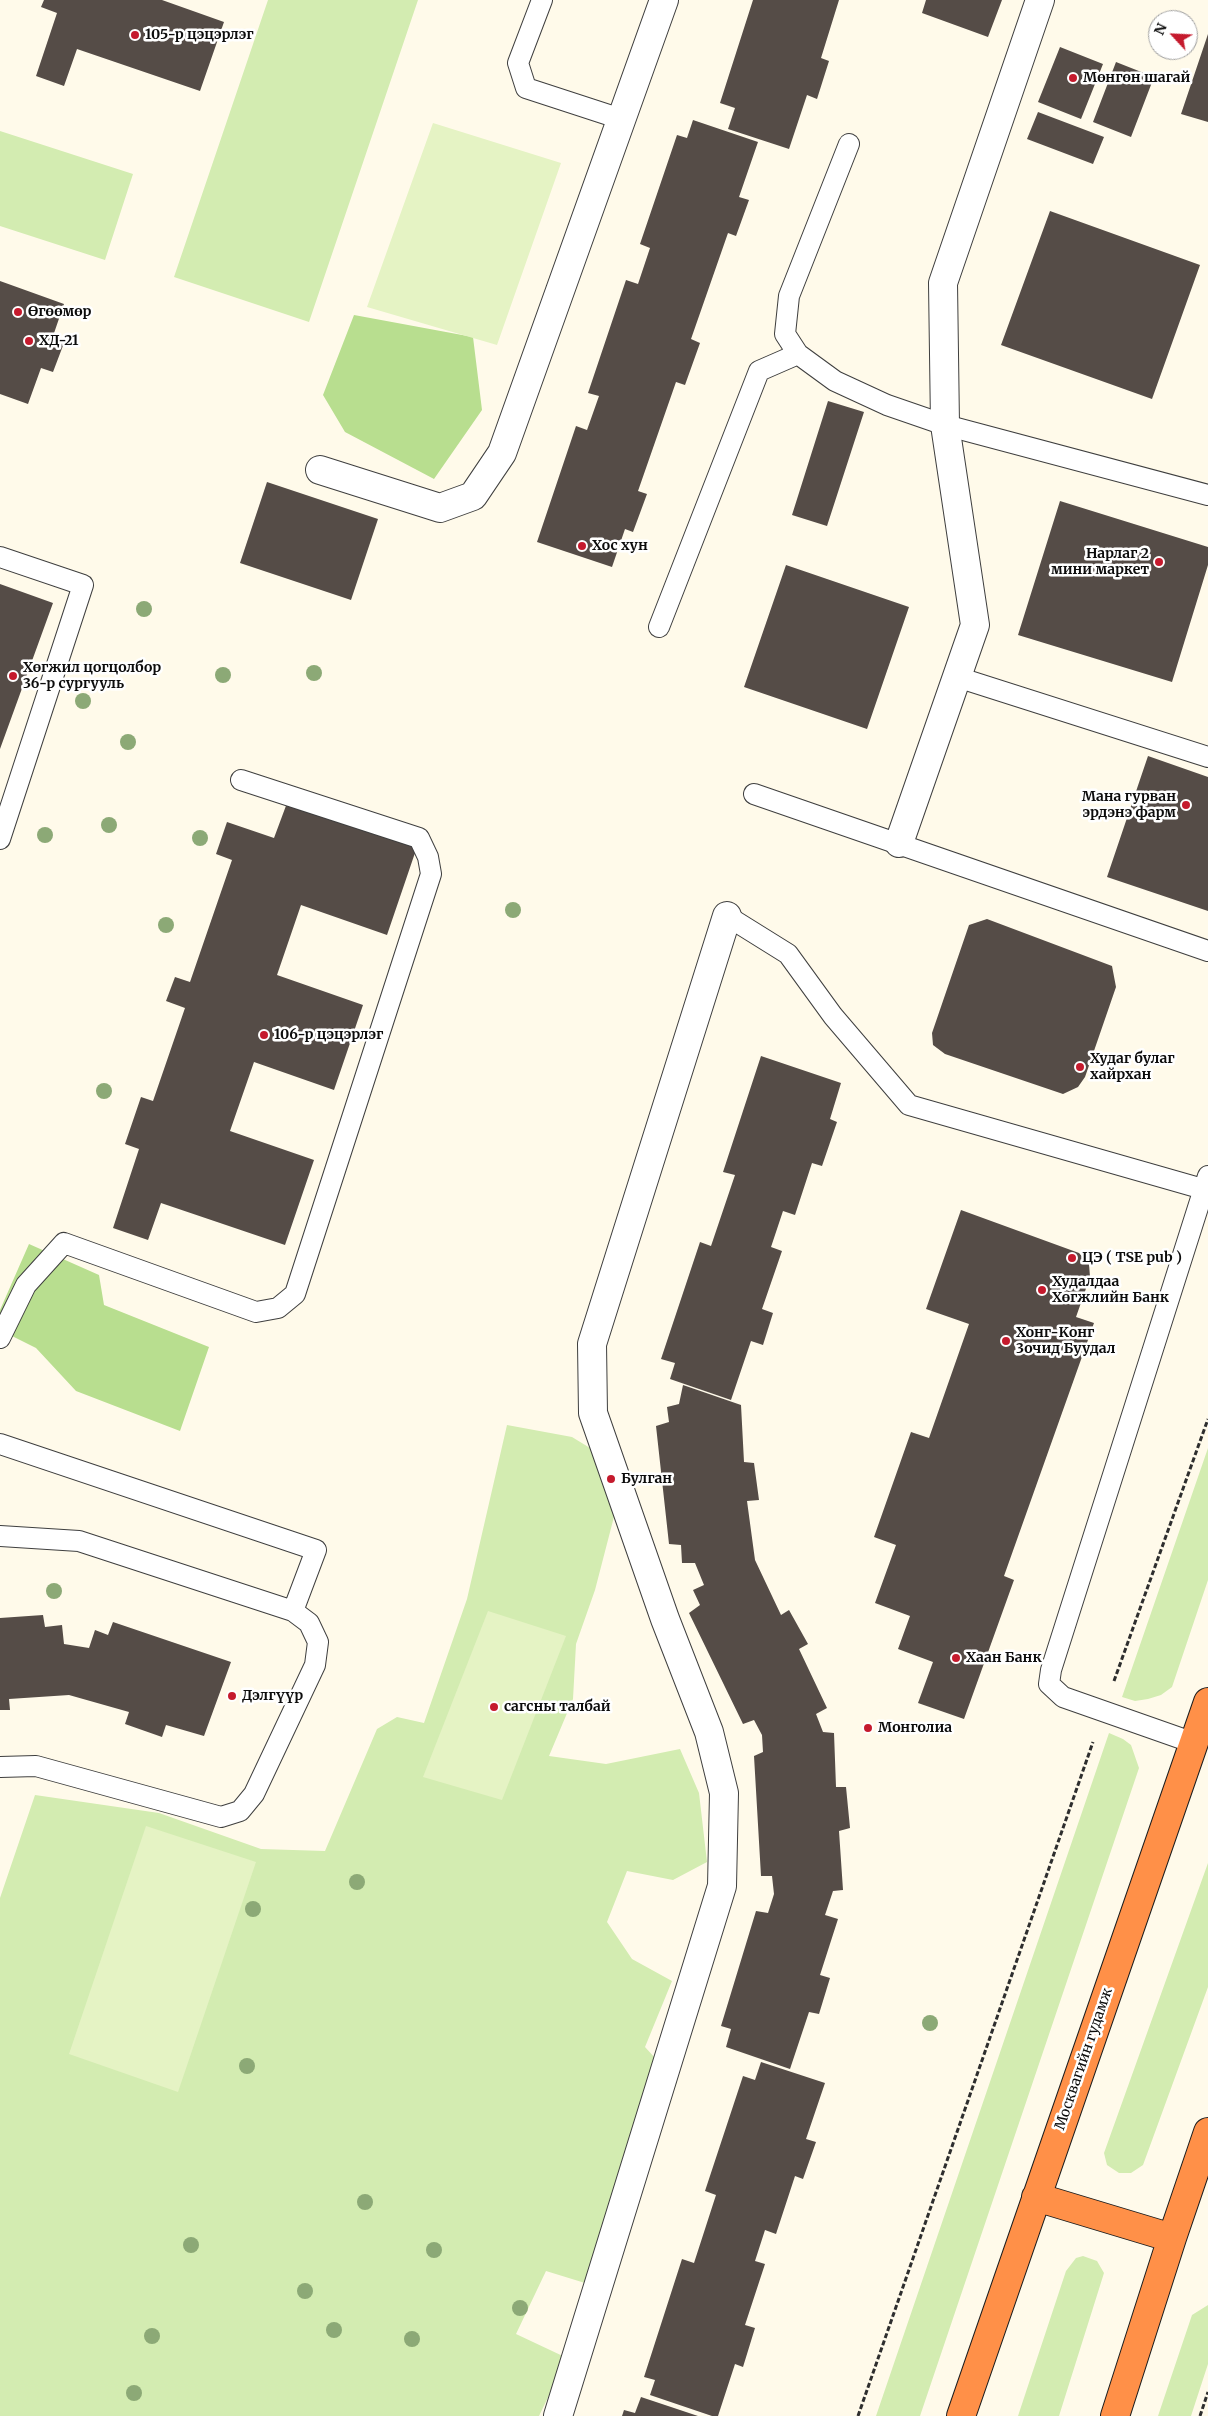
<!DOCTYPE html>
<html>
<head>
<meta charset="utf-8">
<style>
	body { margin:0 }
	#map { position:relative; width:1208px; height:2416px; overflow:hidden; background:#fffaea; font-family:Merriweather,serif }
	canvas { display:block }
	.north { position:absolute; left:1148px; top:10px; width:50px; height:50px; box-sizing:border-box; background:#fff; border:1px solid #9e9e9e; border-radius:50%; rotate:295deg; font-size:14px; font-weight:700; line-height:20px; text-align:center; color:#0c0c0c }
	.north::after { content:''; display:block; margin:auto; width:18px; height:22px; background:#c51a2d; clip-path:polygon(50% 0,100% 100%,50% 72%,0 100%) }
</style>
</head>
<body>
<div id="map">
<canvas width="1208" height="2416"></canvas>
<div class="north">N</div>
</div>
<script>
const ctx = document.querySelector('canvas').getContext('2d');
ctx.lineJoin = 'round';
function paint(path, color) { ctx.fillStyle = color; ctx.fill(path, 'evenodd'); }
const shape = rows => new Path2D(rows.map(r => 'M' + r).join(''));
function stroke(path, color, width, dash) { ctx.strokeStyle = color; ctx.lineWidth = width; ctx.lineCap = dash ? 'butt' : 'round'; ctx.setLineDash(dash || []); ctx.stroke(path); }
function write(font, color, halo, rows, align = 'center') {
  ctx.font = font + ' Merriweather,serif'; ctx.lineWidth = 5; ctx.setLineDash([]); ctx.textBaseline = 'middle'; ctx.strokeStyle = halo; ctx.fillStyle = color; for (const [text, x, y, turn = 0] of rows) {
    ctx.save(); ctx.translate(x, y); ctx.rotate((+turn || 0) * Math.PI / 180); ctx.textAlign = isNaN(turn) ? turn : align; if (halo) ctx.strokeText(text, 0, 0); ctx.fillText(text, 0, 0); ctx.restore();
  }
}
paint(shape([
	[268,0,418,0,309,322,174,277],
	[0,131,133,174,105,260,0,226],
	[507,1425,572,1437,608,1459,616,1509,595,1590,576,1644,573,1699,549,1756,606,1764,680,1749,699,1793,707,1862,673,1880,627,1871,607,1922,632,1959,672,1981,645,2047,677,2082,630,2208,598,2287,546,2271,516,2334,567,2358,539,2416,0,2416,0,1898,35,1795,159,1813,261,1849,325,1851,377,1729,397,1717,424,1723,467,1599],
	[1208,1448,1208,1580,1172,1687,1161,1695,1148,1699,1135,1701,1122,1697],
	[1109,1733,1123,1739,1131,1745,1139,1768,920,2416,876,2416],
	[1208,1863,1208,1987,1143,2165,1131,2173,1119,2173,1107,2165,1104,2153],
	[1083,2256,1097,2261,1104,2273,1059,2416,1018,2416,1066,2271,1076,2258],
	[1208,2305,1208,2364,1191,2416,1158,2416,1192,2315]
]), '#d3ecb1');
paint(shape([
	[354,315,473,337,482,410,434,479,345,432,323,395],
	[29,1244,99,1275,104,1305,209,1347,180,1431,76,1391,36,1348,0,1330,0,1310]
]), '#b8de8f');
paint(shape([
	[433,123,561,163,497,345,367,307],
	[488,1611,566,1636,502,1800,423,1777],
	[146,1826,256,1862,178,2092,69,2054]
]), '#e5f3c4');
paint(shape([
	[44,0,162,0,224,22,200,91,77,49,64,86,36,76,57,13,41,7],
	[753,0,839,0,821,58,829,61,817,99,807,95,789,149,728,129,735,108,720,103],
	[926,0,1002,0,988,37,922,13],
	[1208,34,1208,122,1181,114],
	[1060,47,1103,64,1081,119,1038,102],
	[1116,62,1154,77,1131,137,1093,122],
	[1038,112,1104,137,1093,164,1027,139],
	[693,120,758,142,739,197,749,200,736,236,728,233,691,339,700,343,685,385,676,382,638,491,647,494,633,532,625,529,612,567,537,542,576,426,587,430,599,396,588,393,626,280,638,284,650,248,640,244,677,135,687,138],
	[1050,211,1200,265,1152,399,1001,345],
	[0,281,64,304,52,339,64,343,53,372,41,368,28,404,0,394],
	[828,401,864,412,827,526,792,515],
	[267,482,378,519,351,600,240,563],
	[1060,501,1208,547,1208,565,1172,682,1018,635],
	[786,565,909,607,867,729,744,687],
	[0,584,53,603,0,749],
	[1148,756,1208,777,1208,911,1107,877],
	[287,803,417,847,387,935,301,905,277,975,363,1005,334,1090,254,1062,230,1131,314,1160,285,1245,161,1203,148,1240,113,1228,139,1149,125,1144,141,1097,153,1101,185,1008,166,1001,175,977,190,982,232,860,216,854,227,822,274,838],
	[987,919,1112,966,1116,987,1085,1077,1078,1087,1063,1094,945,1054,933,1045,932,1033,969,925],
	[761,1056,841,1083,830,1119,837,1122,822,1166,812,1163,795,1215,783,1211,771,1247,782,1251,762,1309,773,1313,763,1345,751,1341,731,1400,670,1379,675,1363,661,1359,700,1242,711,1246,735,1175,723,1172],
	[961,1210,1079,1253,1089,1264,1090,1277,1076,1317,1094,1323,1004,1576,1014,1580,964,1719,918,1703,933,1662,898,1649,910,1616,875,1603,896,1545,874,1537,911,1432,929,1438,969,1324,926,1309],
	[683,1385,741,1405,744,1462,754,1463,759,1500,747,1501,755,1560,781,1615,789,1610,808,1644,799,1649,827,1708,816,1714,823,1732,834,1733,836,1787,846,1787,850,1828,839,1831,843,1890,833,1891,825,1915,838,1919,820,1975,830,1978,819,2014,809,2012,790,2069,726,2047,731,2029,721,2026,756,1911,768,1913,774,1894,772,1876,761,1876,754,1756,763,1752,762,1735,754,1720,743,1724,689,1613,700,1605,693,1590,704,1585,695,1563,682,1563,681,1545,669,1544,656,1426,669,1422,667,1407,679,1404],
	[43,1615,45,1627,62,1625,64,1644,89,1648,95,1630,108,1635,113,1622,231,1662,204,1736,166,1725,162,1737,125,1724,129,1712,69,1695,9,1699,10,1710,0,1710,0,1618],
	[761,2062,825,2083,806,2139,816,2142,803,2179,795,2176,776,2234,765,2230,755,2261,765,2264,745,2325,755,2328,743,2367,735,2364,718,2416,712,2416,650,2395,655,2380,644,2377,682,2259,694,2263,716,2195,705,2191,743,2076,755,2080],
	[641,2397,698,2416,622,2416,624,2410,635,2413]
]), '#554c47');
const lane = shape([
	[542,0,518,63,526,88,621,119],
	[849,144,789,296,785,334,798,354,835,381,887,405,945,425,1208,495],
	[0,557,83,585,0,839],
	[659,627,759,371,798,354],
	[957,677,1208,757],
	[754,794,1208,951],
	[727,916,788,954,833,1016,909,1105,1203,1189],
	[0,1338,26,1285,64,1243,256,1312,278,1308,295,1294,431,874,428,857,419,838,241,780],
	[0,1444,316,1550,293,1611],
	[0,1536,79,1541,293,1611,309,1623,318,1642,315,1665,254,1794,240,1811,221,1817,36,1766,0,1767],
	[1194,1743,1063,1697,1049,1684,1051,1670,1208,1176]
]);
const street = shape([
	[320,470,440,508,473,496,502,453,664,0],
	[899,843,975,625,945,425,943,283,1040,0],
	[558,2416,722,1886,724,1793,709,1732,665,1619,593,1413,592,1344,727,916]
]);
const highway = shape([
	[1036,2197,1172,2238],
	[961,2416,1208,1702],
	[1115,2416,1172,2238,1208,2132]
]);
stroke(lane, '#3f3f3f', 22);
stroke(street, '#3f3f3f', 30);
stroke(highway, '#1d1d1d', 30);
stroke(shape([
	[1114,1681,1208,1419],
	[858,2416,1093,1742],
	[1200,2416,1208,2392]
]), '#2e2e2e', 3, [5, 2.5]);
stroke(lane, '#fff', 20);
stroke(street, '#fff', 28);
stroke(highway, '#ff9048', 28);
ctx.fillStyle = '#8ca976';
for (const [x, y] of [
	[144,609],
	[314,673],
	[223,675],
	[83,701],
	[128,742],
	[109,825],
	[45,835],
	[200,838],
	[513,910],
	[166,925],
	[104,1091],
	[54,1591],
	[357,1882],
	[253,1909],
	[930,2023],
	[247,2066],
	[365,2202],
	[191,2245],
	[434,2250],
	[305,2291],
	[520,2308],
	[334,2330],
	[152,2336],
	[412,2339],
	[134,2393]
]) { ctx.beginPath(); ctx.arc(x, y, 8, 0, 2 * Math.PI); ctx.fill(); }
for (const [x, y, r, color] of [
	[135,35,5,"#c51a2d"],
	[1073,78,5,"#c51a2d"],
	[18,312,5,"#c51a2d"],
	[29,341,5,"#c51a2d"],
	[582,546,5,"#c51a2d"],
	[1159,562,5,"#c51a2d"],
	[13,676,5,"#c51a2d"],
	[1186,805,5,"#c51a2d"],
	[264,1035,5,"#c51a2d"],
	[1080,1067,5,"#c51a2d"],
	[1072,1258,5,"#c51a2d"],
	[1042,1290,5,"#c51a2d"],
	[1006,1341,5,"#c51a2d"],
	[611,1479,5,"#c51a2d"],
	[956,1658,5,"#c51a2d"],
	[232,1696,5,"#c51a2d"],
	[494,1707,5,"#c51a2d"],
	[868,1728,5,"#c51a2d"]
]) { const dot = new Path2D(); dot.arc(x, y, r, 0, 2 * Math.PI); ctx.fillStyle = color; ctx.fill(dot); stroke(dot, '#fff', 2); }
write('bold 14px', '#0c0c0c', '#fff', [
	["105-р цэцэрлэг",145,35],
	["Мөнгөн шагай",1083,78],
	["Өгөөмөр",28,312],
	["ХД-21",39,341],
	["Хос хун",592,546],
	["Нарлаг 2",1149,554,"right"],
	["мини маркет",1149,570,"right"],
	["Хөгжил цогцолбор",23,668],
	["36-р сургууль",23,684],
	["Мана гурван",1176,797,"right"],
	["эрдэнэ фарм",1176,813,"right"],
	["106-р цэцэрлэг",274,1035],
	["Худаг булаг",1090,1059],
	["хайрхан",1090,1075],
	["ЦЭ ( TSE pub )",1082,1258],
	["Худалдаа",1052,1282],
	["Хөгжлийн Банк",1052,1298],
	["Хонг-Kонг",1016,1333],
	["3очид Буудал",1016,1349],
	["Булган",621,1479],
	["Хаан Банк",966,1658],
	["Дэлгүүр",242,1696],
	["сагсны талбай",504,1707],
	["Монголиа",878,1728]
], 'left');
write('14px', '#0c0c0c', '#fff', [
	["Москвагийн гудамж",1084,2059,-71]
]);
</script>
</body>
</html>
